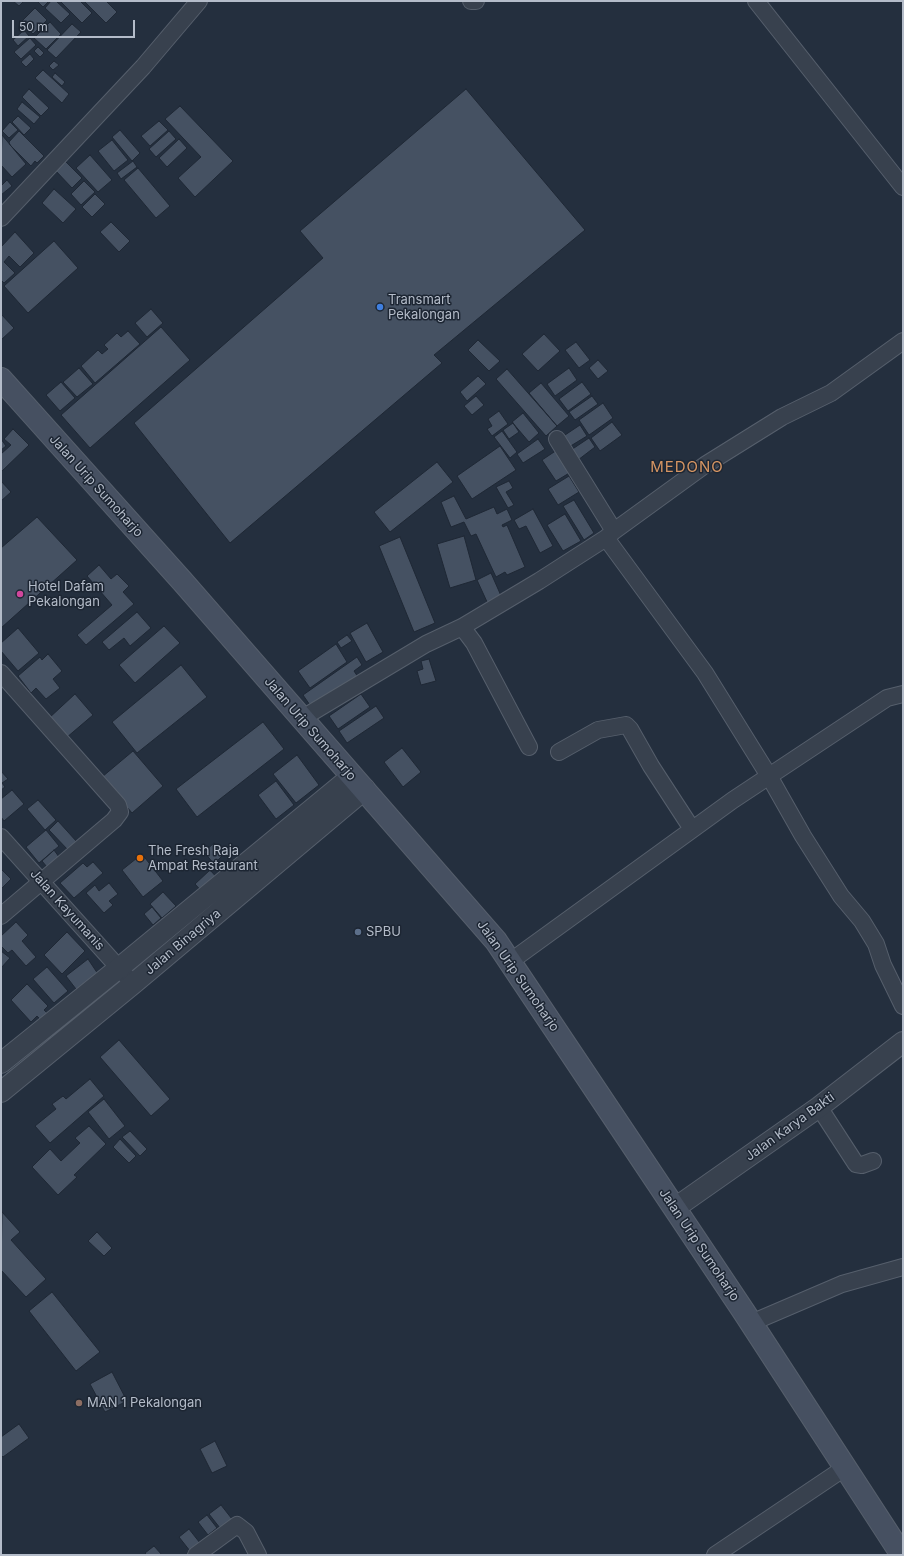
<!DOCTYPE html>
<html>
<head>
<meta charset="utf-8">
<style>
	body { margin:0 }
	#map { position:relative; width:904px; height:1556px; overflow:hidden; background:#242f3e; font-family:Inter,sans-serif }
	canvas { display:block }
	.frame { position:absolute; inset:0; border:2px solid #b4bcc9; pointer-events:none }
	.scale { position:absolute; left:12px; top:20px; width:123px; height:18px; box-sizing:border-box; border:2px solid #b4bcc9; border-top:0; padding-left:5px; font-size:12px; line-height:14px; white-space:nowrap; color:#b4bcc9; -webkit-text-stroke:3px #1d2633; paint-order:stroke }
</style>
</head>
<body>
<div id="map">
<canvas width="904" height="1556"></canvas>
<div class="frame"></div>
<div class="scale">50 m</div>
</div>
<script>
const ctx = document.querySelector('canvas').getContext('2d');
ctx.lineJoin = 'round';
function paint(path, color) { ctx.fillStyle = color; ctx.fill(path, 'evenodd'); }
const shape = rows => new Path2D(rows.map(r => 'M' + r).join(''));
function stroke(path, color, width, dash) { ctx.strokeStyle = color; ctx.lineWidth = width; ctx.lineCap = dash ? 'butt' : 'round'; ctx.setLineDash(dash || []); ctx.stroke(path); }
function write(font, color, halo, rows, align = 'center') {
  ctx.font = font + ' Inter,sans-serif'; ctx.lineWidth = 3; ctx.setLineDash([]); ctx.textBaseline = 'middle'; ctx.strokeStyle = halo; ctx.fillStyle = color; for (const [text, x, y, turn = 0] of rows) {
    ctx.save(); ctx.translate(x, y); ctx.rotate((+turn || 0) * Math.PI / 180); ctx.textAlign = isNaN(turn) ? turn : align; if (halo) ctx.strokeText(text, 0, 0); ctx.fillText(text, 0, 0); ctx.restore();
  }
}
const building = shape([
	[13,1,24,1,19,6,13,1],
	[39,1,49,1,43,7,38,2,39,1],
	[51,1,56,1,70,14,61,23,45,8,51,1],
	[60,1,80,1,92,13,82,23,60,1],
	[84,1,106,1,117,12,106,23,84,1],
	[35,8,47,20,33,34,21,22,35,8],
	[50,22,61,34,46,49,34,38,50,22],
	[72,24,81,32,56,58,47,50,72,24],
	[24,30,29,36,18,46,13,40,24,30],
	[30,38,36,45,21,59,14,52,30,38],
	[38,47,44,53,40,57,34,51,38,47],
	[30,54,34,59,26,67,21,62,30,54],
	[54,61,59,65,53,70,49,66,54,61],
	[43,70,69,94,62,103,35,78,43,70],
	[55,73,65,82,62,86,52,77,55,73],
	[29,89,49,108,41,116,22,97,29,89],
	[466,89,585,230,434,355,442,363,230,543,134,423,323,258,300,231,466,89],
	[22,102,40,117,34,124,17,109,22,102],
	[180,106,233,161,195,197,178,178,201,157,165,119,180,106],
	[18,116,31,128,24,135,12,122,18,116],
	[159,121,168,130,150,146,141,136,159,121],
	[10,122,18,130,9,138,2,131,10,122],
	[120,130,140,153,132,161,112,137,120,130],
	[19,131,44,156,37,163,35,161,31,166,10,145,9,142,19,131],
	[169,131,176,139,156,157,149,149,169,131],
	[2,135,26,164,12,177,1,165,2,135],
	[179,139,187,148,167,167,159,158,179,139],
	[112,140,128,160,114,171,98,151,112,140],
	[90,155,112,180,98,192,76,168,90,155],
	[65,161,82,178,72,188,55,170,65,161],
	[133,161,137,167,121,179,117,173,133,161],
	[138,168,170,206,156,218,124,180,138,168],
	[7,180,12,186,1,195,1,186,7,180],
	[84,181,95,192,81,205,71,194,84,181],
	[54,189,76,209,63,223,42,203,54,189],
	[95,194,105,204,92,217,82,207,95,194],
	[111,222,130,241,119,252,100,232,111,222],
	[15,232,34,253,20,267,9,256,4,262,15,273,4,283,1,280,1,247,15,232],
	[54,241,78,268,28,313,4,286,54,241],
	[151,309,163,323,147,337,135,323,151,309],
	[1,314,14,328,2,339,1,338,1,314],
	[161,327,190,360,90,448,61,415,161,327],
	[128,331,140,344,95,383,81,366,98,350,102,354,108,349,104,345,117,333,121,337,128,331],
	[544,334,560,351,538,371,522,354,544,334],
	[478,340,500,361,489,371,468,350,478,340],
	[576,342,590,360,579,368,565,350,576,342],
	[598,360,608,371,598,379,589,368,598,360],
	[79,368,93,384,77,397,63,382,79,368],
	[569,368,577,380,555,396,547,384,569,368],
	[507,369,557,426,546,436,496,379,507,369],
	[478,376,486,384,467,401,460,392,478,376],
	[61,382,75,398,60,411,46,395,61,382],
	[582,382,591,394,568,411,559,399,582,382],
	[541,383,569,416,557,426,529,393,541,383],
	[476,396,484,405,472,415,464,406,476,396],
	[592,396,598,404,575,420,569,412,592,396],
	[603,403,613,418,589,435,579,420,603,403],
	[499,411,508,424,492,436,487,429,492,426,488,419,499,411],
	[523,413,539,433,529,442,512,422,523,413],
	[612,422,622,435,600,451,591,438,612,422],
	[513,423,519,432,509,439,503,430,513,423],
	[580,425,587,436,569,447,562,437,580,425],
	[13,429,29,445,1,472,1,454,11,445,4,439,13,429],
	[502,431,517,452,510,458,494,437,502,431],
	[589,438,595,447,578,460,571,450,589,438],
	[1,439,6,446,1,450,1,439],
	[538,439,545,449,523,463,517,454,538,439],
	[500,446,516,470,472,499,457,476,500,446],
	[557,450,571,472,556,481,542,460,557,450],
	[437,462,453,482,390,532,374,512,437,462],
	[569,476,579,492,558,505,548,489,569,476],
	[1,481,11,492,1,501,1,481],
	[509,481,513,488,506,492,514,505,508,508,496,487,509,481],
	[454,496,466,519,494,507,497,514,507,509,512,520,502,525,503,527,507,525,525,567,507,575,505,572,496,577,476,534,471,536,464,522,451,527,441,502,454,496],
	[574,500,594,533,584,540,563,506,574,500],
	[533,509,553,546,540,553,526,526,519,529,514,520,533,509],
	[565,514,581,541,563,551,547,525,565,514],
	[37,517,77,560,1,628,1,548,37,517],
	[464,536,476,580,450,588,437,544,464,536],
	[400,537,435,623,414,632,379,546,400,537],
	[99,565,111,579,117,574,129,586,123,592,134,604,86,645,77,635,112,605,87,576,99,565],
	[491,573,502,598,488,604,477,580,491,573],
	[137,612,151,628,130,646,124,638,109,650,102,642,137,612],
	[367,623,383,652,366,662,350,633,367,623],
	[164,626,180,643,135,683,119,665,164,626],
	[18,628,39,653,18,671,1,651,1,643,18,628],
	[347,635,352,641,341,648,337,642,347,635],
	[336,644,347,662,310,688,298,671,336,644],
	[48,654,62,671,53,679,60,688,46,699,36,688,31,693,18,676,40,657,42,660,48,654],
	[357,657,362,665,354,671,358,677,312,708,303,695,357,657],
	[429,659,436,681,421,685,417,671,423,669,421,661,429,659],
	[181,665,207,697,137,753,112,722,181,665],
	[75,694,93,715,66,738,48,719,75,694],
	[361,694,370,707,338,729,329,716,361,694],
	[376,706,384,718,347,743,339,731,376,706],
	[263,722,284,749,197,817,176,789,263,722],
	[402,748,421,772,403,787,384,762,402,748],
	[133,751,163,786,132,813,102,777,133,751],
	[297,755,319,785,296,803,273,774,297,755],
	[1,771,8,779,2,783,5,787,1,790,1,771],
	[276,781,294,805,276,819,258,795,276,781],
	[12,790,24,804,4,821,1,817,1,799,12,790],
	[38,800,56,820,45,830,27,809,38,800],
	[58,821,77,842,68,850,49,830,58,821],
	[46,830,59,846,39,863,26,847,46,830],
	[214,843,224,854,214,864,204,852,214,843],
	[54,850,59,857,47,867,42,861,54,850],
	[142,854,163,881,143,897,122,870,142,854],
	[93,862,103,873,74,898,60,883,83,863,87,867,93,862],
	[1,869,11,879,1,889,1,869],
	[210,870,220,881,205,895,195,884,210,870],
	[109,883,118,894,109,901,113,905,104,913,86,893,95,885,99,891,109,883],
	[163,892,176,906,162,918,150,904,163,892],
	[152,907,161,918,153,925,144,914,152,907],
	[16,922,28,935,22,941,36,957,26,966,12,950,8,953,1,946,1,936,16,922],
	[67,932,85,951,62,974,44,955,67,932],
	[1,951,10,958,1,968,1,951],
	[88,959,100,977,79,993,66,976,88,959],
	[47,967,68,991,54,1003,33,979,47,967],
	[27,984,48,1006,44,1010,50,1016,43,1022,37,1016,31,1022,11,1000,27,984],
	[119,1040,170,1099,151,1116,100,1057,119,1040],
	[90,1079,104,1096,50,1143,35,1126,56,1109,52,1104,63,1096,66,1099,90,1079],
	[104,1099,125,1126,109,1139,88,1112,104,1099],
	[89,1126,106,1144,74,1175,77,1177,58,1195,32,1167,50,1149,61,1161,80,1143,75,1138,89,1126],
	[130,1131,147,1149,140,1156,122,1137,130,1131],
	[120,1139,136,1156,129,1163,113,1147,120,1139],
	[2,1212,20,1232,11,1240,46,1279,26,1297,1,1270,2,1212],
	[97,1232,112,1248,104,1256,88,1241,97,1232],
	[52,1292,100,1352,76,1371,29,1311,52,1292],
	[112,1372,127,1401,105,1412,90,1384,112,1372],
	[19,1424,29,1438,3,1457,1,1455,1,1437,19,1424],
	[215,1441,227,1466,212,1473,200,1449,215,1441],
	[221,1505,232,1519,220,1528,209,1514,221,1505],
	[207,1515,217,1528,208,1535,198,1522,207,1515],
	[189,1529,200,1543,190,1551,179,1537,189,1529],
	[154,1546,162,1555,147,1555,145,1553,154,1546]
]);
paint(building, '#455162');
stroke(building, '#1f2835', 1);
const minor = shape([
	[471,1,476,1],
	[756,1,903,187],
	[1,218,143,67,199,1],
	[557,439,614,531],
	[606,538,705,673,769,776,803,836,841,896,862,921,876,944,883,965,903,1006],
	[462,627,474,643,529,747],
	[1,673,118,805,120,812,114,820,1,916],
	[301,719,426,644,462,627,539,581,606,538,614,531,705,465,782,417,831,393,903,341],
	[559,752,598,730,626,725,630,729,651,766,692,829],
	[1,837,127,977],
	[511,961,733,800,887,698,903,694],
	[819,1107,856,1164,862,1165,873,1161],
	[751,1323,842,1284,903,1267],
	[196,1555,237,1525,246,1532,258,1555],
	[715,1555,846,1467]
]);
const tertiary = shape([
	[1,1063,119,968,351,777],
	[1,1092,133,984,365,789],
	[675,1208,819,1107,903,1042]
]);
const secondary = shape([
	[1,379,183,582,496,941,744,1312,902,1555]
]);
stroke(minor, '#565f6c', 18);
stroke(tertiary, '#565f6c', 22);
stroke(secondary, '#565f6c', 24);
stroke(minor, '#38414e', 16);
stroke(tertiary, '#38414e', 20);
stroke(secondary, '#465061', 22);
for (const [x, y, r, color] of [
	[380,307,4,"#3f7fe0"],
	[20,594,4,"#d1479c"],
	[140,858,4,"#e8710a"],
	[358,932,4,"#5c6f8a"],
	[79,1403,4,"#8d6e63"]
]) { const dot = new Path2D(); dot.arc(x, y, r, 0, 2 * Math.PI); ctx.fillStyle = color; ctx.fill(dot); stroke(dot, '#1d2633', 1.5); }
write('13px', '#b4bcc9', '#1d2633', [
	["Transmart",388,300],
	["Pekalongan",388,315],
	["Hotel Dafam",28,587],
	["Pekalongan",28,602],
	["The Fresh Raja",148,851],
	["Ampat Restaurant",148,866],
	["SPBU",366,932],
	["MAN 1 Pekalongan",87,1403]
], 'left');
write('13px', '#b4bcc9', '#1d2633', [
	["Jalan Urip Sumoharjo",96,486,48],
	["Jalan Urip Sumoharjo",310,729,49],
	["Jalan Kayumanis",67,910,48],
	["Jalan Binagriya",183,942,-40],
	["Jalan Urip Sumoharjo",518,976,55],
	["Jalan Karya Bakti",790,1127,-36],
	["Jalan Urip Sumoharjo",699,1245,56]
]);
ctx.letterSpacing = '1px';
write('15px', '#d59563', '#1d2633', [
	["MEDONO",687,467]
]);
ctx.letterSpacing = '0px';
</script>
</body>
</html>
